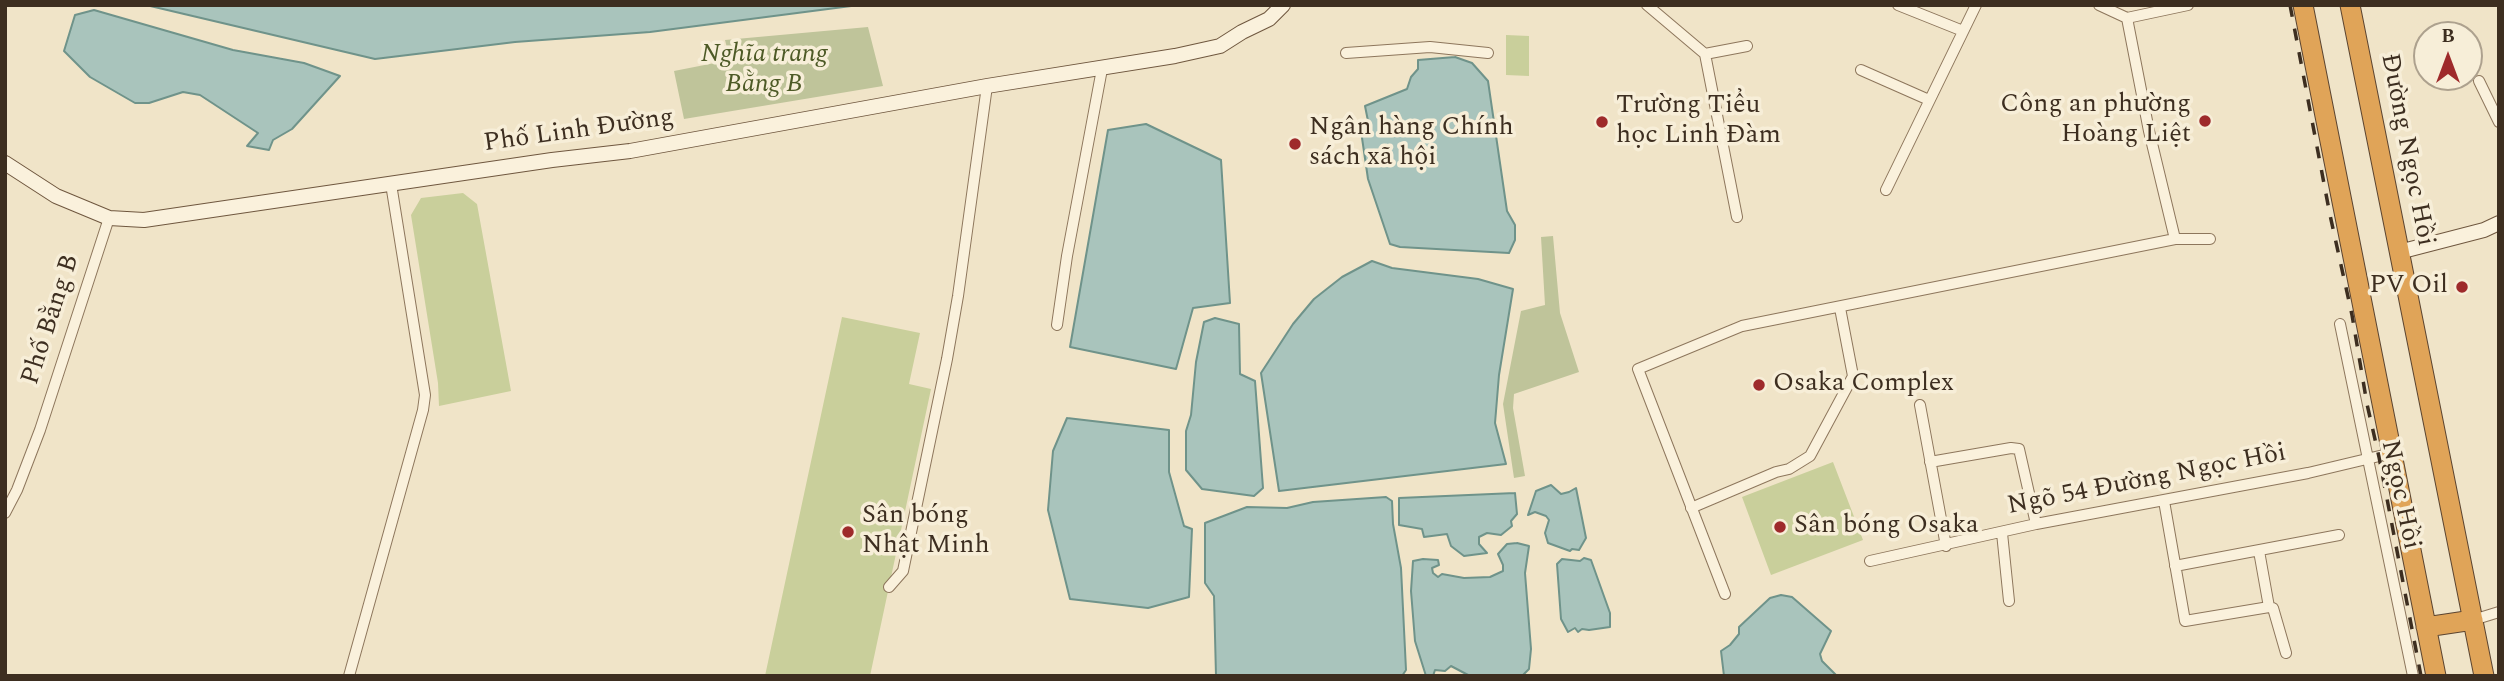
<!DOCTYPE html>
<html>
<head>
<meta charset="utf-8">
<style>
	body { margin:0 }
	#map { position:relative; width:2504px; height:681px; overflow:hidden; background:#f0e4c8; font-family:Spectral,serif }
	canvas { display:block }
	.frame { position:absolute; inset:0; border:7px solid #3d2e20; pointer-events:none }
	.north { position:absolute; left:2413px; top:21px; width:70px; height:70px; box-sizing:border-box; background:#f7eed8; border:2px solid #ada18e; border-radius:50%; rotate:0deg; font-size:19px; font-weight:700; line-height:28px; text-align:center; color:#3d2e20 }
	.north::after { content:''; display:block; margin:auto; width:24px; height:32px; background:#9e2a2b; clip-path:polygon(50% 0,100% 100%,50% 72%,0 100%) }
</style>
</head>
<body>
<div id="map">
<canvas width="2504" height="681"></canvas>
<div class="frame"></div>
<div class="north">B</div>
</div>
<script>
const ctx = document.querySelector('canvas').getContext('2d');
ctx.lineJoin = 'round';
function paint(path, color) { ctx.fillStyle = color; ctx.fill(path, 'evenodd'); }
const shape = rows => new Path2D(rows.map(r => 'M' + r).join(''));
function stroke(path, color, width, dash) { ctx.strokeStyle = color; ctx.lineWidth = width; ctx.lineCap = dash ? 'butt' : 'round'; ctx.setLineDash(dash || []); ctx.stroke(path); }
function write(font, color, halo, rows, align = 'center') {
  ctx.font = font + ' Spectral,serif'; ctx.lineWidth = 7; ctx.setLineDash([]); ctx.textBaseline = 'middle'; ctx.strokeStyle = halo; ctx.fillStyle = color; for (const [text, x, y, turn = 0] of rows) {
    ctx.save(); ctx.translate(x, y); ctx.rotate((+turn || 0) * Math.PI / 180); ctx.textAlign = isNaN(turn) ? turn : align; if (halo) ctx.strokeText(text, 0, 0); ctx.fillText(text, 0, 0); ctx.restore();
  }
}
paint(shape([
	[1506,35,1529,36,1529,76,1506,75],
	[463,193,477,204,511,391,439,406,438,383,411,215,421,198],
	[842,317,920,333,909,384,931,389,870,676,765,676],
	[1833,462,1863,540,1771,575,1742,497]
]), '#c9cf9b');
paint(shape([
	[868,27,883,86,684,119,674,71,730,60,725,40],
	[1553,236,1560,313,1579,372,1514,394,1513,408,1525,476,1514,478,1503,404,1521,311,1545,305,1541,237]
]), '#bfc49a');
const water = shape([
	[146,5,859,5,650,32,515,42,375,59,146,5],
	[94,10,233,50,304,63,340,76,292,129,273,140,269,150,247,146,258,133,200,95,183,92,149,103,135,103,90,77,64,51,75,15,94,10],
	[1455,57,1472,63,1488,81,1507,211,1515,225,1515,240,1509,253,1400,247,1390,244,1368,179,1361,131,1369,126,1365,106,1407,89,1411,77,1418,69,1418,60,1455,57],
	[1146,124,1221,160,1230,303,1193,308,1176,369,1070,347,1108,130,1146,124],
	[1372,261,1392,268,1478,279,1513,289,1499,375,1495,423,1506,464,1279,491,1261,373,1293,324,1314,299,1342,277,1372,261],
	[1215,318,1239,324,1240,374,1255,381,1263,488,1254,496,1202,489,1186,470,1186,431,1191,415,1196,362,1204,322,1215,318],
	[1067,418,1169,430,1169,472,1184,526,1192,529,1189,597,1148,608,1070,599,1048,510,1053,451,1067,418],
	[1551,485,1561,494,1569,492,1576,488,1586,538,1579,550,1572,549,1570,551,1548,543,1545,533,1549,520,1546,516,1535,512,1528,515,1536,491,1551,485],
	[1515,493,1517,514,1511,521,1512,526,1501,535,1487,533,1479,537,1479,544,1487,553,1464,556,1451,546,1447,534,1424,537,1422,529,1399,525,1399,498,1515,493],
	[1386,497,1392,501,1393,524,1401,568,1406,670,1402,676,1216,676,1214,596,1205,583,1205,523,1247,507,1287,508,1313,502,1386,497],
	[1517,543,1529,546,1525,573,1531,649,1529,669,1522,676,1470,676,1451,666,1445,671,1435,670,1433,676,1426,676,1415,641,1411,591,1413,561,1423,559,1438,560,1439,565,1432,568,1433,573,1438,577,1442,574,1464,578,1490,577,1503,571,1503,565,1498,554,1507,544,1517,543],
	[1584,558,1591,560,1610,613,1610,627,1589,630,1582,629,1578,632,1575,628,1568,632,1561,619,1557,564,1562,559,1580,561,1584,558],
	[1781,595,1792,597,1831,631,1820,654,1822,661,1837,676,1724,676,1721,651,1730,645,1739,634,1739,627,1770,598,1781,595]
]);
paint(water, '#a9c4bc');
stroke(water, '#6f938a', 2);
const street = shape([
	[1647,5,1705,54,1737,217],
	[1898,5,1963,31],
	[2099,5,2127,18,2188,5],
	[2127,18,2149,131,2175,239],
	[1346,53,1430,47,1488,53],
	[1705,54,1747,46],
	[1861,70,1929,100],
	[2479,81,2499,122],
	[1886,190,1976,5],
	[2340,324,2413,676],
	[1057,325,1067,256,1102,69],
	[1920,405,1946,546],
	[1930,462,2011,448,2019,449,2036,524],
	[2164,501,2185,621,2269,607],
	[1691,508,1776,472,1789,469,1810,456,1853,376,1840,308],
	[5,513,17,490,40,430,109,218],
	[2002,533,2009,601],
	[2259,551,2269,607,2273,608,2286,653],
	[1870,561,2036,524,2308,473,2392,453],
	[2175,566,2339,535],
	[889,587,903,571,947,359,958,296,987,86],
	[1725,594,1638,369,1742,326,2175,239,2210,239],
	[2473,620,2499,612],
	[349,676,423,410,425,395,391,184]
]);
const secondary = shape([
	[5,163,56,196,109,218,144,220,552,160,630,151,987,86,1175,56,1220,46,1242,32,1269,19,1283,5],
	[2399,252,2484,230,2499,223]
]);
const highway = shape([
	[2303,5,2436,676],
	[2350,5,2484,676],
	[2426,627,2473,620]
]);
stroke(street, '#8d765c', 12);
stroke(secondary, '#6f573f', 16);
stroke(highway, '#5b4430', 21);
stroke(street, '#faf1dc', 10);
stroke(secondary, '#faf1dc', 14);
stroke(highway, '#e0a458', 19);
stroke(shape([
	[2290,5,2330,215,2352,315,2367,404,2379,457,2421,676]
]), '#3d2e20', 3.5, [12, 12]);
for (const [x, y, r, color] of [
	[2205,121,7,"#9e2a2b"],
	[1602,122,7,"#9e2a2b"],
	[1295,144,7,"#9e2a2b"],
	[2462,287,7,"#9e2a2b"],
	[1759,385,7,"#9e2a2b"],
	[1780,527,7,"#9e2a2b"],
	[848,532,7,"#9e2a2b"]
]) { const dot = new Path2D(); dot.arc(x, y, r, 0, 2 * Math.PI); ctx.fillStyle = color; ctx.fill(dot); stroke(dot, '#f7eed8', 2.5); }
write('italic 26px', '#4d5a26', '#f7eed8', [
	["Nghĩa trang",764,56],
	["Bằng B",764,86]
]);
write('26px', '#3d2e20', '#f7eed8', [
	["Công an phường",2191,106,"right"],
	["Hoàng Liệt",2191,136,"right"],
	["Trường Tiểu",1616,107],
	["học Linh Đàm",1616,137],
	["Ngân hàng Chính",1309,129],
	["sách xã hội",1309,159],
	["PV Oil",2448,287,"right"],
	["Osaka Complex",1773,385],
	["Sân bóng",862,517],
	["Nhật Minh",862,547],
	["Sân bóng Osaka",1794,527]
], 'left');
write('26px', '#3d2e20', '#f7eed8', [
	["Phố Linh Đường",579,132,-8],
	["Đường Ngọc Hồi",2406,150,79],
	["Phố Bằng B",52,320,-72],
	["Ngõ 54 Đường Ngọc Hồi",2147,481,-11],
	["Ngọc Hồi",2399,495,78]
]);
</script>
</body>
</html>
